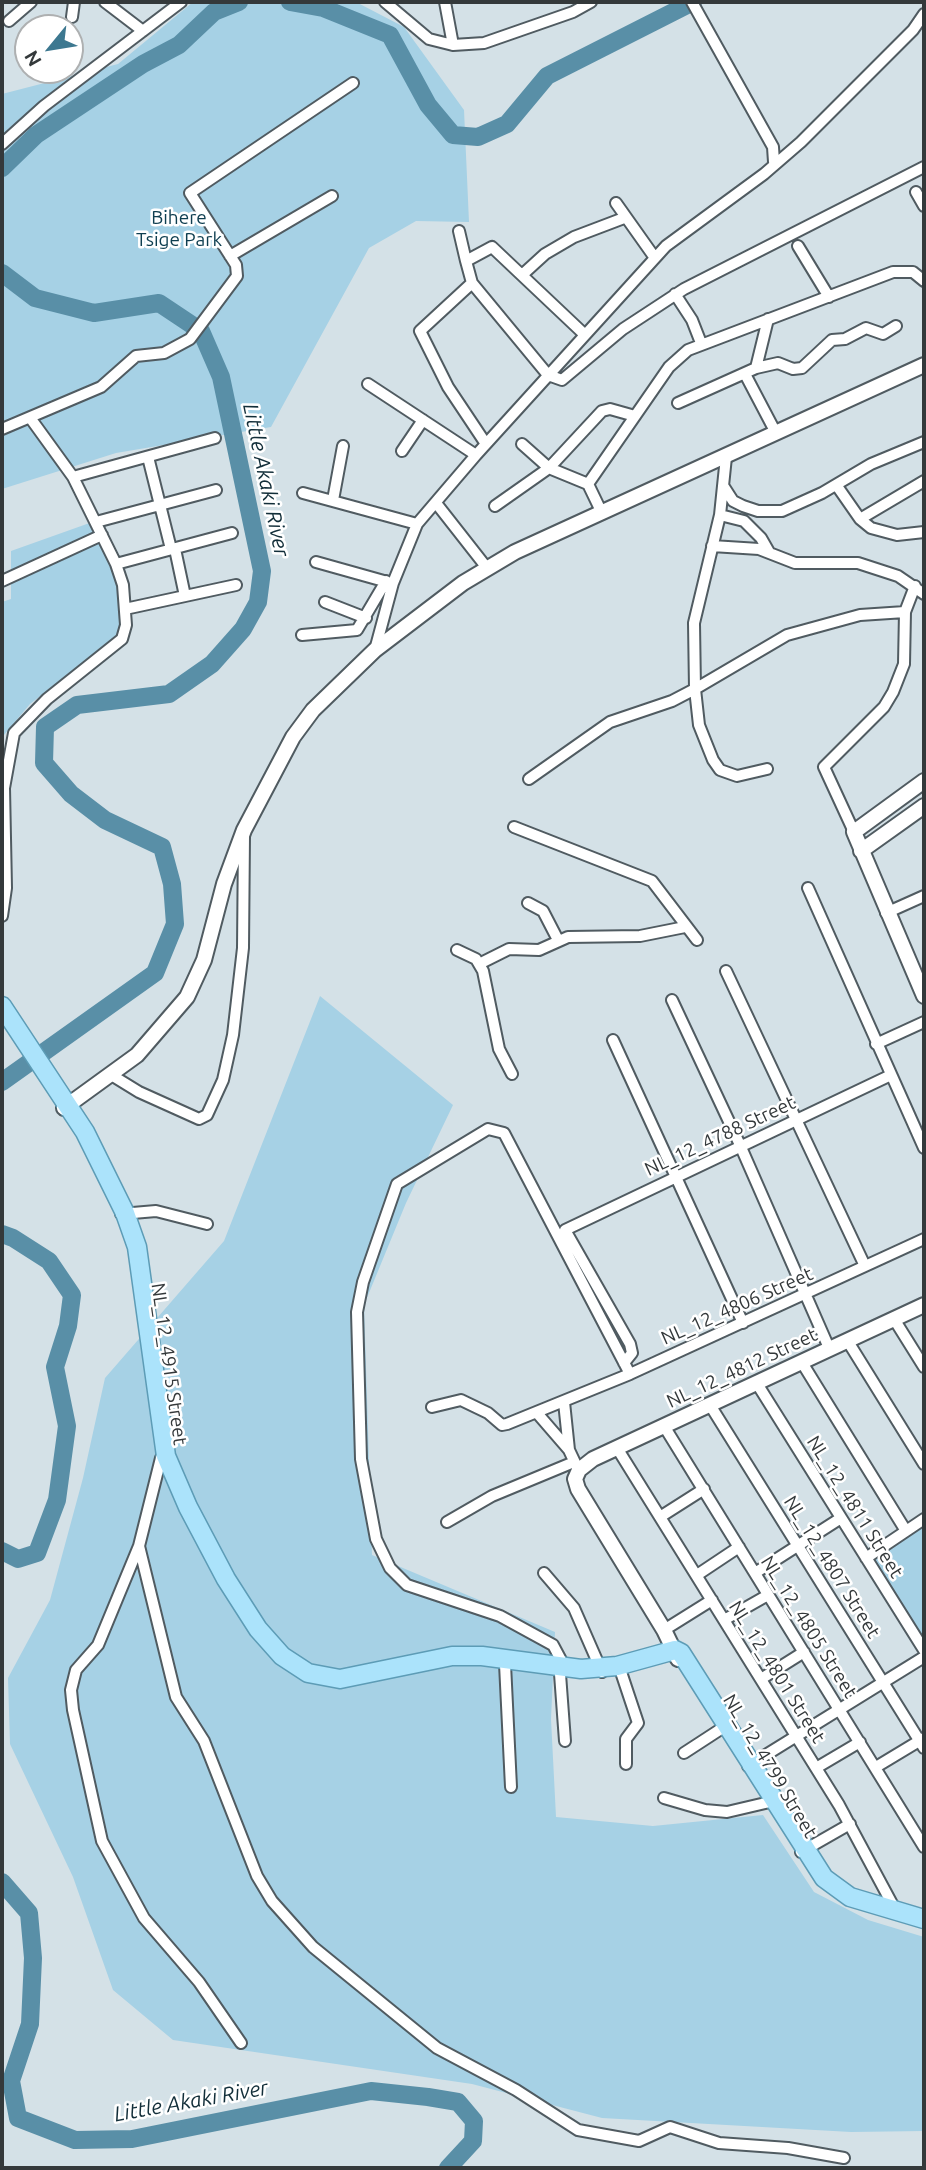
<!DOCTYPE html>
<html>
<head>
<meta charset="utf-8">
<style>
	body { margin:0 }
	#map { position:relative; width:926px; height:2170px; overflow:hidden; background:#d4e1e7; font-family:Ubuntu,sans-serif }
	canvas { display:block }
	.frame { position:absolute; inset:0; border:4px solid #34393b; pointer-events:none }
	.north { position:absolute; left:14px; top:14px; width:70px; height:70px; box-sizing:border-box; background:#fff; border:2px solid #aeb0b1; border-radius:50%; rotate:240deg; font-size:19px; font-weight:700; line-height:28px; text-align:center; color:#34393b }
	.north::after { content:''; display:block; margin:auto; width:24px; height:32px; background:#3d7890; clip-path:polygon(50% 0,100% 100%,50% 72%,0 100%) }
</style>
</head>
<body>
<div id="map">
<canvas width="926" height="2170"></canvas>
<div class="frame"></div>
<div class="north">N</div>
</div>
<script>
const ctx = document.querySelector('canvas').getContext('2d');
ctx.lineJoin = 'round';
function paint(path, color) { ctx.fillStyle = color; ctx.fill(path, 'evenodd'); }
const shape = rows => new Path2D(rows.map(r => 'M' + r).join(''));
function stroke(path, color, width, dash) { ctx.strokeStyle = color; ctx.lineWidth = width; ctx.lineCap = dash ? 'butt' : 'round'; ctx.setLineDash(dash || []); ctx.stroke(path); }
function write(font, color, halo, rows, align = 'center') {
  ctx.font = font + ' Ubuntu,sans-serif'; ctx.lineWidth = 5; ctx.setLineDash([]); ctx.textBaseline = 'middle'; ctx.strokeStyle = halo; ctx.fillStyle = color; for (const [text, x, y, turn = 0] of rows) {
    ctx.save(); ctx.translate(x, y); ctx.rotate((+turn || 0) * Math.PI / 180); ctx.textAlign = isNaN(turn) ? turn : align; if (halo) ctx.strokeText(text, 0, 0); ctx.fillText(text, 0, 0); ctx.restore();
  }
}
paint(shape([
	[193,2,356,2,404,27,464,110,469,222,416,221,369,248,271,427,116,453,2,489,2,94,118,64],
	[98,520,126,575,127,629,30,704,4,735,2,743,2,602,11,599,11,551],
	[320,996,453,1105,406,1203,364,1305,372,1555,555,1632,551,1719,556,1817,653,1826,763,1815,814,1892,868,1920,924,1937,924,2131,851,2132,602,2118,472,2084,173,2040,113,1990,73,1877,10,1744,8,1678,50,1600,83,1478,105,1378,224,1241],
	[924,1521,924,1649,867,1559]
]), '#a6d1e5');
stroke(shape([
	[290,2,323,8,390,35,428,105,453,135,478,137,507,124,547,76,693,2],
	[2,168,36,135,143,64,179,45,214,12,239,2],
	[2,273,35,298,94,313,159,303,201,331,221,377,262,571,258,602,243,629,212,664,169,694,77,705,45,727,44,763,71,794,105,820,162,847,172,884,175,924,155,973,2,1082],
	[2,1234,13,1238,49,1261,72,1295,68,1326,55,1367,67,1426,57,1500,37,1553,18,1559,2,1551],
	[2,1882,29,1913,33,1958,30,2024,11,2081,18,2118,75,2140,132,2139,371,2091,428,2097,458,2102,474,2121,473,2141,448,2168]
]), '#598fa7', 18);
const minor = shape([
	[105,2,143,31],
	[385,2,429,39,453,45],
	[445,2,453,45,484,43,573,12,591,2],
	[692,2,773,147,774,162],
	[72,17,74,2],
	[9,21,31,2],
	[2,144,44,106,181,2],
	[916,192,924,206],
	[616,203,655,258],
	[459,231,466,261],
	[798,246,829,297],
	[230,256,332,196],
	[522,275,545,254,574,237,624,218],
	[472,283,420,331,448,387,486,444],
	[675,294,692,320,701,343],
	[584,334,492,247,466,261,472,283,548,375,562,380,623,329,684,289,924,167],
	[756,368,778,363,793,369,802,368,832,340,845,339,866,328,883,334,896,326],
	[745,374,776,433],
	[368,384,476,455],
	[678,403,756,368,768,319],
	[2,429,101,387,136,356,164,353,190,339,237,276,236,265,190,193,353,83],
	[522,444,549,468,588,484],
	[402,451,423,420],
	[148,457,171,549],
	[726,457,720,515,694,623,695,689,787,635,860,615,905,612],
	[73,477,215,438],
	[837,486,860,519,871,528,897,535,924,532],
	[724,487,733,501,743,506,758,511,782,511,822,493,871,464,924,442],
	[303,493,417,524],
	[333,500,343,446],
	[436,503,487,568],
	[495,506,549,468,602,411,610,409,635,416],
	[601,511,588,484,669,367,688,350,893,272,913,272,924,281],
	[720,515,744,521,761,538,769,552],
	[860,519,924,481],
	[96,522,216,490],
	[712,546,759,549,795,563,858,563,898,576,924,594],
	[175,549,185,596],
	[316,562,391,583],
	[116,564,232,533],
	[2,581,102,535],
	[325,602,366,618],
	[125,609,236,585],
	[302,635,357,630,386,581],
	[375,650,393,583,417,524,476,455,666,246,764,174,801,142,913,30,924,14],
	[529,779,610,722,672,701,695,689,699,725,713,760,720,770,737,776,767,769],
	[514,827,652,881,697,940],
	[854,832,824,767,884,707,893,692,904,664,905,612,915,586],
	[808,888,924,1148],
	[528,903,543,911,558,940],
	[886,913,924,896],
	[2,916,6,888,4,788,14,733,47,699,122,639,126,625,123,585,116,564,73,477,31,419],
	[457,950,476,959,483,971,499,1049,512,1074],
	[479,964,509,949,539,950,568,937,640,936,685,927],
	[726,971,865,1266],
	[672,1000,740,1145,829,1348],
	[613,1040,743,1323],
	[876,1044,924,1022],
	[113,1076,139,1092,199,1119,207,1115,223,1080,233,1035,243,948,244,836],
	[121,1214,156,1211,207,1224],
	[894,1319,924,1367],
	[847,1340,924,1464],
	[801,1361,906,1531],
	[624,1363,632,1353,630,1344,565,1230,891,1075],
	[756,1382,924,1650],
	[564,1402,569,1450,577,1467],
	[710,1405,924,1748],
	[432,1407,461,1400,488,1413,502,1425,507,1424,630,1374,924,1239],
	[537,1413,569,1450],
	[664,1426,924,1847],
	[617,1448,839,1805,897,1913],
	[161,1458,139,1546,98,1645,76,1670,71,1690,73,1710,102,1841,144,1918,199,1982,241,2043],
	[660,1517,704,1489],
	[447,1522,492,1496,574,1462],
	[139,1546,176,1697,204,1741,257,1876,272,1901,313,1947,437,2048,516,2090,578,2130,639,2141,670,2127,719,2143,788,2148,844,2158],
	[866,1558,924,1519],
	[544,1573,574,1608,602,1672],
	[755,1573,841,1518],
	[697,1575,739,1547],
	[724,1620,768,1595],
	[664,1630,712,1600],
	[505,1664,511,1787],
	[619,1666,638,1723,626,1739,626,1764],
	[761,1679,804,1652],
	[565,1741,560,1674,561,1660,553,1645,500,1616,407,1585,390,1568,376,1539,361,1459,357,1312,363,1282,397,1184,488,1129,504,1133,630,1374],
	[684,1753,727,1725],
	[748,1766,924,1657],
	[876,1767,924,1738],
	[816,1768,860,1742],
	[664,1798,705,1810,727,1812,774,1801],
	[801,1852,850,1824]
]);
const tertiary = shape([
	[924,781,854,832,924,996],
	[861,851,924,806],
	[64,1108,137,1055,187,997,204,960,224,884,244,830,293,737,313,710,375,650,463,583,515,552,924,365],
	[678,1659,664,1630,578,1489,575,1479,579,1470,593,1459,924,1305]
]);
const primary = shape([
	[2,1006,85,1132,125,1213,137,1247,166,1456,188,1507,226,1579,258,1629,282,1656,308,1673,340,1679,452,1656,482,1656,581,1669,617,1666,675,1650,681,1653,824,1878,850,1897,924,1919]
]);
stroke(minor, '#505b61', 14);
stroke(tertiary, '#505b61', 18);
stroke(primary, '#5d9cb6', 21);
stroke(minor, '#fff', 10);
stroke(tertiary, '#fff', 14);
stroke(primary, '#abe3fb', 18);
write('19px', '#0e3e50', '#fff', [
	["Bihere",179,218],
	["Tsige Park",179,240]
]);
write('19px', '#34393b', '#fff', [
	["NL_12_4788 Street",720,1136,-25],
	["NL_12_4806 Street",737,1306,-24],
	["NL_12_4915 Street",169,1364,82],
	["NL_12_4812 Street",742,1368,-25],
	["NL_12_4811 Street",855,1507,58],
	["NL_12_4807 Street",832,1567,58],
	["NL_12_4805 Street",809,1627,58],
	["NL_12_4801 Street",777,1672,58],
	["NL_12_4799 Street",770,1766,59]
]);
write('italic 21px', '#122e39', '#fff', [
	["Little Akaki River",266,480,78],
	["Little Akaki River",191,2101,-10]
]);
</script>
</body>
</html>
